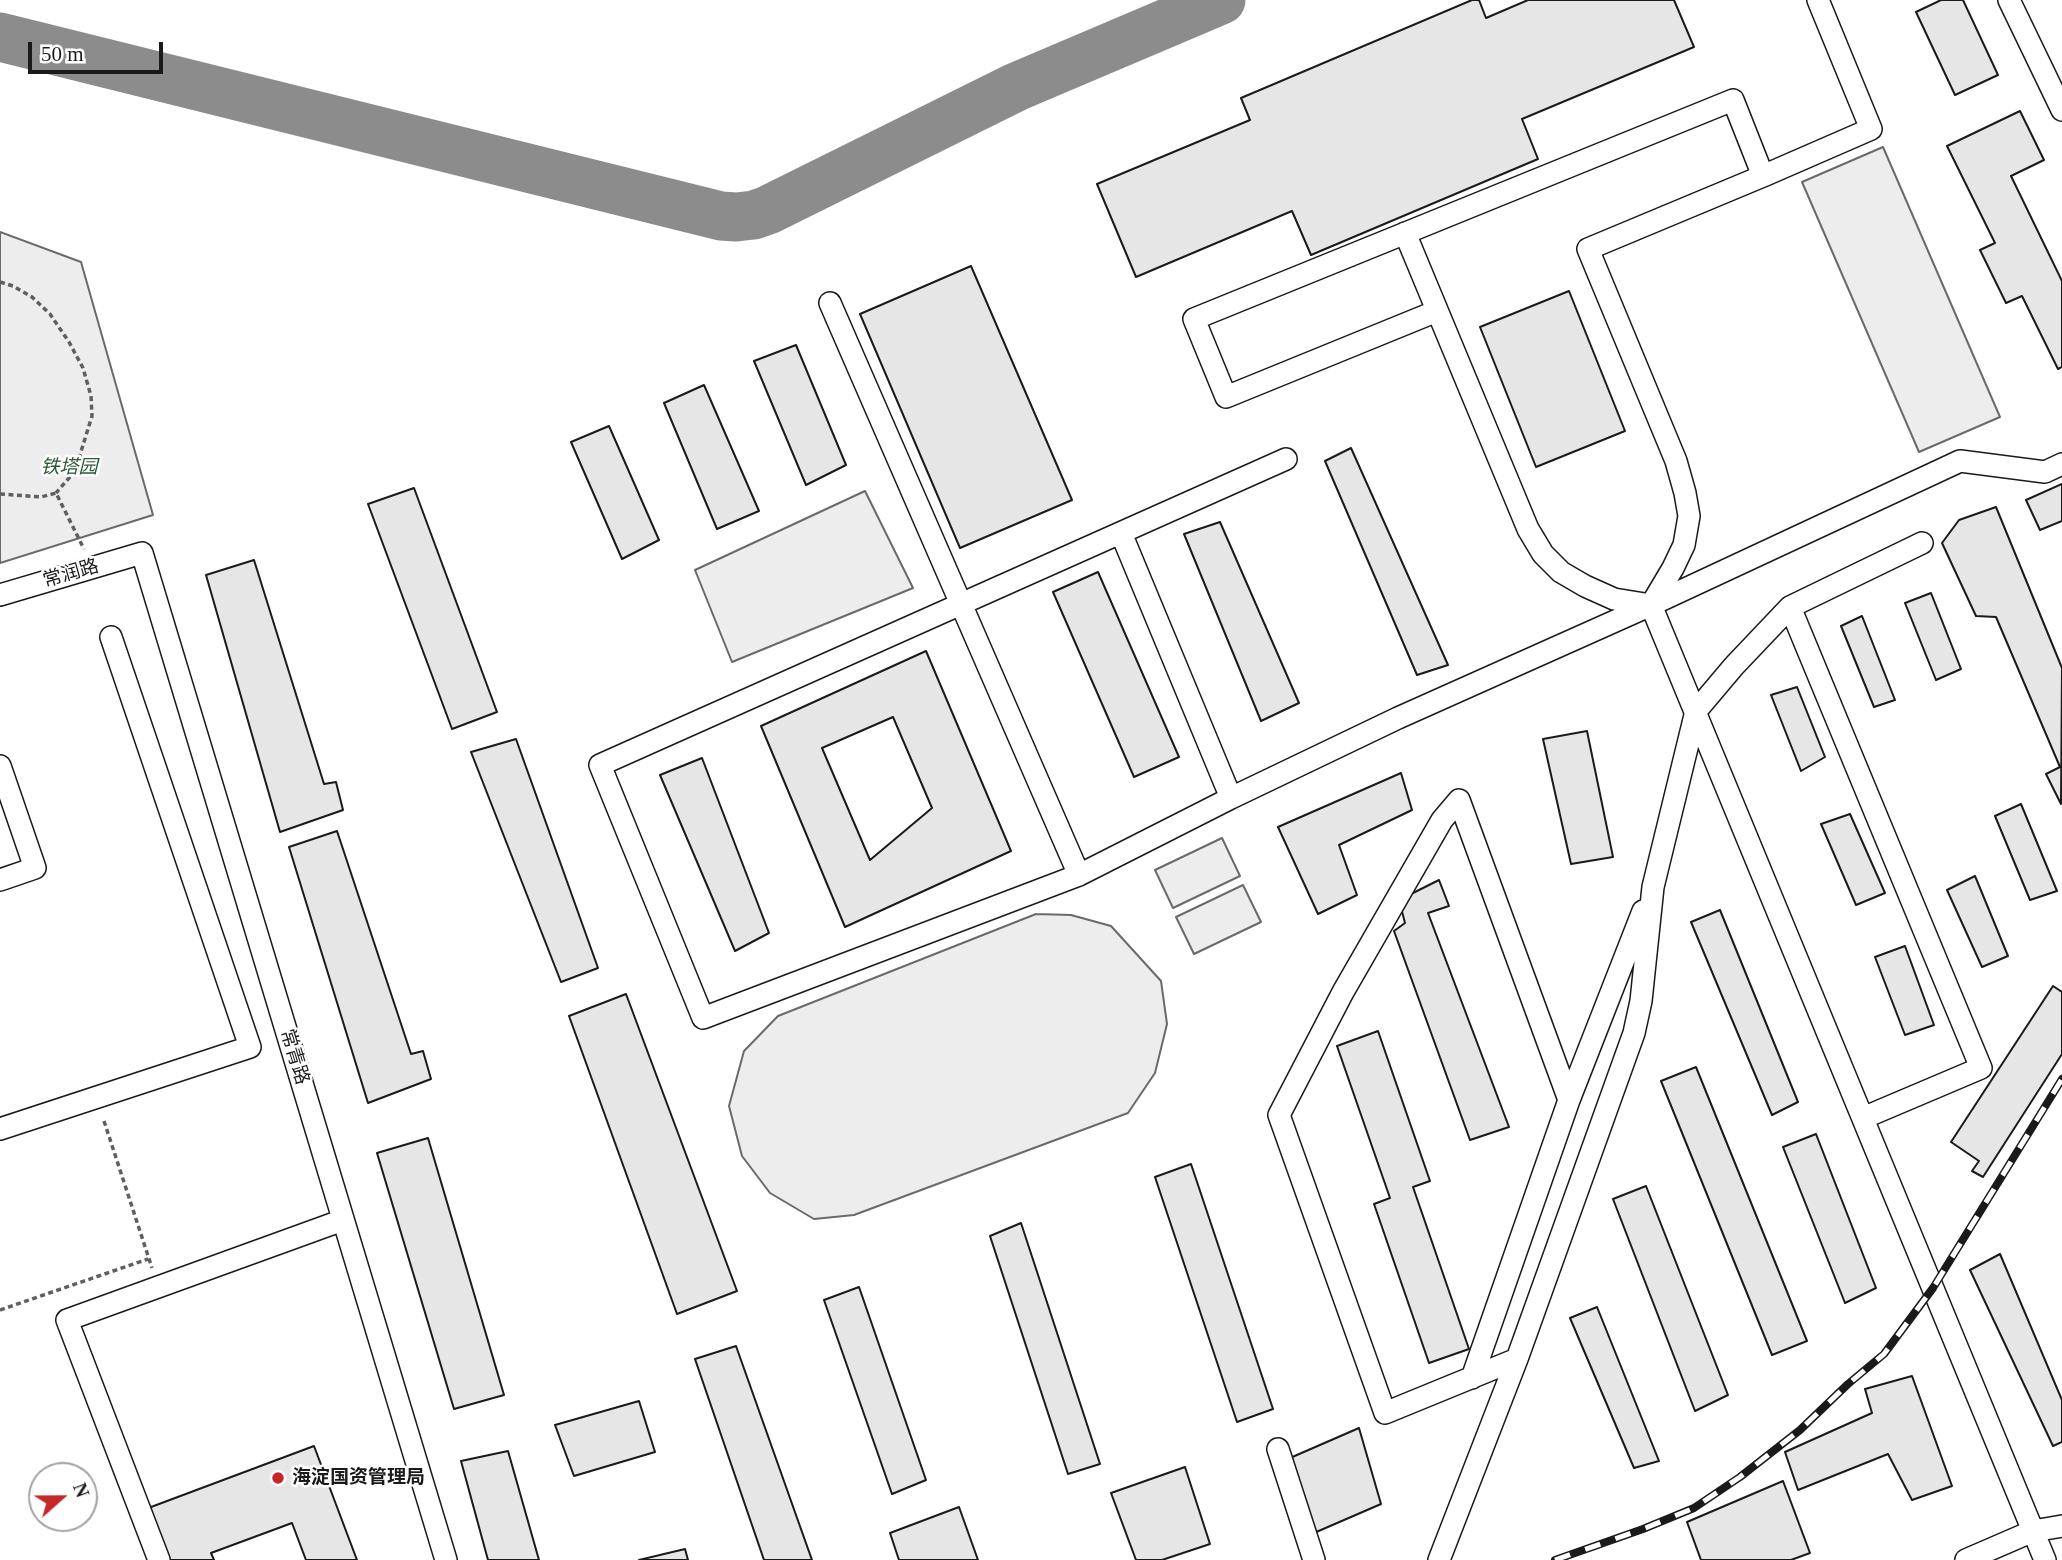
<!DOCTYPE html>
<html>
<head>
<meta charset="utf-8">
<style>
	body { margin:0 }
	#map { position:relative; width:2062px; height:1560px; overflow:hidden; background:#fff; font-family:"Times New Roman",serif }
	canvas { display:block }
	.north { position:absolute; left:28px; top:1462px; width:70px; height:70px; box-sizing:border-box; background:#fff; border:2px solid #a3a3a3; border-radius:50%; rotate:69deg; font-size:19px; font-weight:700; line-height:28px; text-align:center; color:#1a1a1a }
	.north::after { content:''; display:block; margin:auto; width:24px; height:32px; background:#c62828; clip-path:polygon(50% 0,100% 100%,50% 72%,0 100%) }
	.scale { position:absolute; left:28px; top:42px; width:135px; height:32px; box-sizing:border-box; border:4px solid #1a1a1a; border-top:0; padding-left:9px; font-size:21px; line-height:24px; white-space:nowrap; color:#1a1a1a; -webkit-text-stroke:5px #fff; paint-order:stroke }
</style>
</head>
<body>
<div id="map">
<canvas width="2062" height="1560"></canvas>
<div class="north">N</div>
<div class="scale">50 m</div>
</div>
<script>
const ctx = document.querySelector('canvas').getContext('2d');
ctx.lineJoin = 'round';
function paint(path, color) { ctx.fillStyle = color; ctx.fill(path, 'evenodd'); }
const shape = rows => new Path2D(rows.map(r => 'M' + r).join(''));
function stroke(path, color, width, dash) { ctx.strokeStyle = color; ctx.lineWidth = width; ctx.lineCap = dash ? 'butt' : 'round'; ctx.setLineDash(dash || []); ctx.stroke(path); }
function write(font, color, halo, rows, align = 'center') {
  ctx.font = font + ' "Times New Roman","Noto Sans SC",serif'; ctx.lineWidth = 5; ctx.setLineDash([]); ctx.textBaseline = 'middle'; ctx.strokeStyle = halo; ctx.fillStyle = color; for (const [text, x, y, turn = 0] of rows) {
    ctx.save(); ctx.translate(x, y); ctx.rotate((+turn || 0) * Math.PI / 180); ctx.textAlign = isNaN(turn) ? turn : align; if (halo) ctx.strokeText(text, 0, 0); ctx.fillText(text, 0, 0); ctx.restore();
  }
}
const built = shape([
	[1883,147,2000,417,1919,452,1802,182,1883,147],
	[0,232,81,262,153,515,0,563,0,232],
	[865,491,913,588,732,662,695,570,865,491],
	[1222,838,1240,876,1173,908,1155,870,1222,838],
	[1243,885,1261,922,1194,954,1176,917,1243,885],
	[1036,914,1071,915,1111,926,1161,981,1167,1024,1155,1073,1128,1113,854,1215,814,1219,770,1193,742,1156,729,1106,744,1051,778,1016,1036,914]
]);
paint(built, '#ededed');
stroke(built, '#6a6a6a', 2);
stroke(shape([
	[0,37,721,216,736,217,754,215,768,210,1016,87,1221,0]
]), '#8c8c8c', 49);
const building = shape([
	[1472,0,1479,0,1486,18,1528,0,1674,0,1694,47,1522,119,1538,159,1311,255,1292,211,1136,277,1097,184,1250,120,1241,98,1472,0],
	[1941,0,1963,0,1998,75,1955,95,1916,12,1941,0],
	[2020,111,2044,160,2011,176,2062,281,2062,367,2058,369,2022,296,2006,303,1980,250,1995,243,1947,146,2020,111],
	[971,266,1072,500,960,548,860,314,971,266],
	[1569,291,1625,431,1536,467,1480,327,1569,291],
	[796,345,846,465,806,485,754,361,796,345],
	[704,385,759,511,717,529,664,403,704,385],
	[609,426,659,540,622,559,571,442,609,426],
	[1351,448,1448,665,1417,675,1325,461,1351,448],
	[2062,484,2062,521,2040,530,2026,500,2062,484],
	[414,488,497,712,452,729,368,504,414,488],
	[1996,507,2062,668,2061,804,2046,774,2060,767,1996,617,1976,616,1942,543,1959,520,1996,507],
	[1220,522,1299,703,1261,721,1184,534,1220,522],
	[254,560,324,784,336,782,343,810,280,832,206,575,254,560],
	[1098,572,1179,757,1134,777,1053,592,1098,572],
	[1931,593,1961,669,1936,680,1905,603,1931,593],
	[1862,616,1895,700,1874,707,1841,626,1862,616],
	[926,651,1011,851,845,927,761,726,926,651],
	[893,717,932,808,870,860,822,748,893,717],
	[1797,687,1825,757,1801,771,1771,695,1797,687],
	[1587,731,1613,857,1571,864,1543,739,1587,731],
	[516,739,598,968,561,982,471,752,516,739],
	[702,758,769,933,735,951,660,775,702,758],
	[1401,773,1412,810,1339,845,1357,895,1318,914,1278,827,1401,773],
	[2021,804,2057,891,2030,900,1995,816,2021,804],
	[1850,814,1885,893,1856,905,1821,824,1850,814],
	[337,831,411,1054,423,1051,431,1079,368,1103,289,847,337,831],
	[1975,876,2008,956,1982,967,1947,890,1975,876],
	[1439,880,1449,906,1428,913,1509,1127,1470,1140,1394,931,1405,923,1399,900,1439,880],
	[1720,910,1798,1102,1772,1115,1691,922,1720,910],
	[1905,946,1934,1025,1905,1035,1875,957,1905,946],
	[2053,986,2062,992,2062,1054,1983,1177,1972,1171,1979,1161,1951,1142,2053,986],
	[626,994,737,1291,677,1314,569,1016,626,994],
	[1378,1031,1430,1181,1413,1187,1469,1349,1429,1363,1374,1204,1390,1198,1337,1046,1378,1031],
	[1696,1067,1807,1341,1772,1355,1661,1081,1696,1067],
	[1816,1134,1876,1288,1845,1303,1783,1147,1816,1134],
	[428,1138,504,1395,454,1409,377,1153,428,1138],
	[1191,1164,1273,1409,1237,1422,1155,1177,1191,1164],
	[1646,1186,1728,1395,1695,1411,1613,1199,1646,1186],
	[1021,1223,1100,1464,1068,1474,990,1236,1021,1223],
	[2000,1254,2062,1400,2062,1442,2053,1446,1970,1270,2000,1254],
	[859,1287,926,1480,892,1494,824,1300,859,1287],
	[1597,1307,1659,1461,1634,1468,1570,1318,1597,1307],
	[736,1346,812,1560,764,1560,695,1359,736,1346],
	[1912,1376,1952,1486,1912,1500,1888,1454,1798,1490,1785,1452,1872,1413,1865,1389,1912,1376],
	[639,1401,655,1452,574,1476,555,1425,639,1401],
	[1359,1428,1381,1504,1314,1533,1290,1458,1359,1428],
	[314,1446,357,1560,306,1560,292,1523,211,1553,214,1560,162,1560,143,1510,314,1446],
	[508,1451,539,1560,488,1560,461,1461,508,1451],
	[1185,1467,1210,1544,1162,1560,1136,1560,1111,1493,1185,1467],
	[1783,1481,1810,1553,1791,1560,1701,1560,1687,1522,1783,1481],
	[959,1507,978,1560,899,1560,890,1533,959,1507],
	[685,1549,688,1560,639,1560,685,1549]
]);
paint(building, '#e6e6e6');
stroke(building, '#1a1a1a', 2);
const minor = shape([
	[2009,0,2062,110],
	[1763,176,1871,129,1818,0],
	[1405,233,1528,529,1543,554,1561,572,1585,586,1614,599,1651,605],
	[830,303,1079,875],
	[1437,311,1226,397,1194,319,1733,100,1763,176,1588,249,1676,461,1685,493,1689,516,1684,545,1673,568,1651,605],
	[1286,459,600,765,703,1018,1079,875,1231,798,1398,718,1651,605,1960,461,2045,472,2062,464],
	[1121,533,1231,798],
	[0,595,142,553,446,1560],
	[1651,605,2045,1560],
	[1790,607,1922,543],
	[0,766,35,868,0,880],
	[0,1129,250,1047,111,637],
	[1517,1359,1385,1413,1279,1115,1343,992,1442,820,1459,800,1569,1100,1643,911],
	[1472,1378,1569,1100],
	[1278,1449,1314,1560],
	[159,1560,67,1320,343,1220],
	[1439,1560,1517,1359,1634,1033,1641,1001,1653,887,1696,711,1734,666,1790,607,1981,1068,1863,1118],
	[1966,1560,2033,1531,2062,1526]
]);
stroke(minor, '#1a1a1a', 24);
stroke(shape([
	[0,282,13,286,32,297,50,314,69,342,83,368,91,396,92,416,75,471,56,493],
	[0,494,41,497,56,493,84,549],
	[104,1121,152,1268],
	[0,1310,148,1259]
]), '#5f5f5f', 3.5, [5, 3.5]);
stroke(minor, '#fff', 21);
const rail = shape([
	[1555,1560,1643,1529,1694,1508,1740,1477,1800,1430,1848,1384,1884,1354,1933,1288,2062,1079]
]);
stroke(rail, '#1a1a1a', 8);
stroke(rail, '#fff', 5, [16]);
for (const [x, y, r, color] of [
	[278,1478,7,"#c62828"]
]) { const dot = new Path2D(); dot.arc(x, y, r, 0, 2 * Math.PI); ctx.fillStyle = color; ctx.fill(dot); stroke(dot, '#fff', 2.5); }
write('italic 19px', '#2b5a34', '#fff', [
	["铁塔园",69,468]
]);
write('19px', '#1a1a1a', '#fff', [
	["常润路",71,574,-16],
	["常青路",294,1057,73]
]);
write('bold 19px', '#1a1a1a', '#fff', [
	["海淀国资管理局",292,1478]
], 'left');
</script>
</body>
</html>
